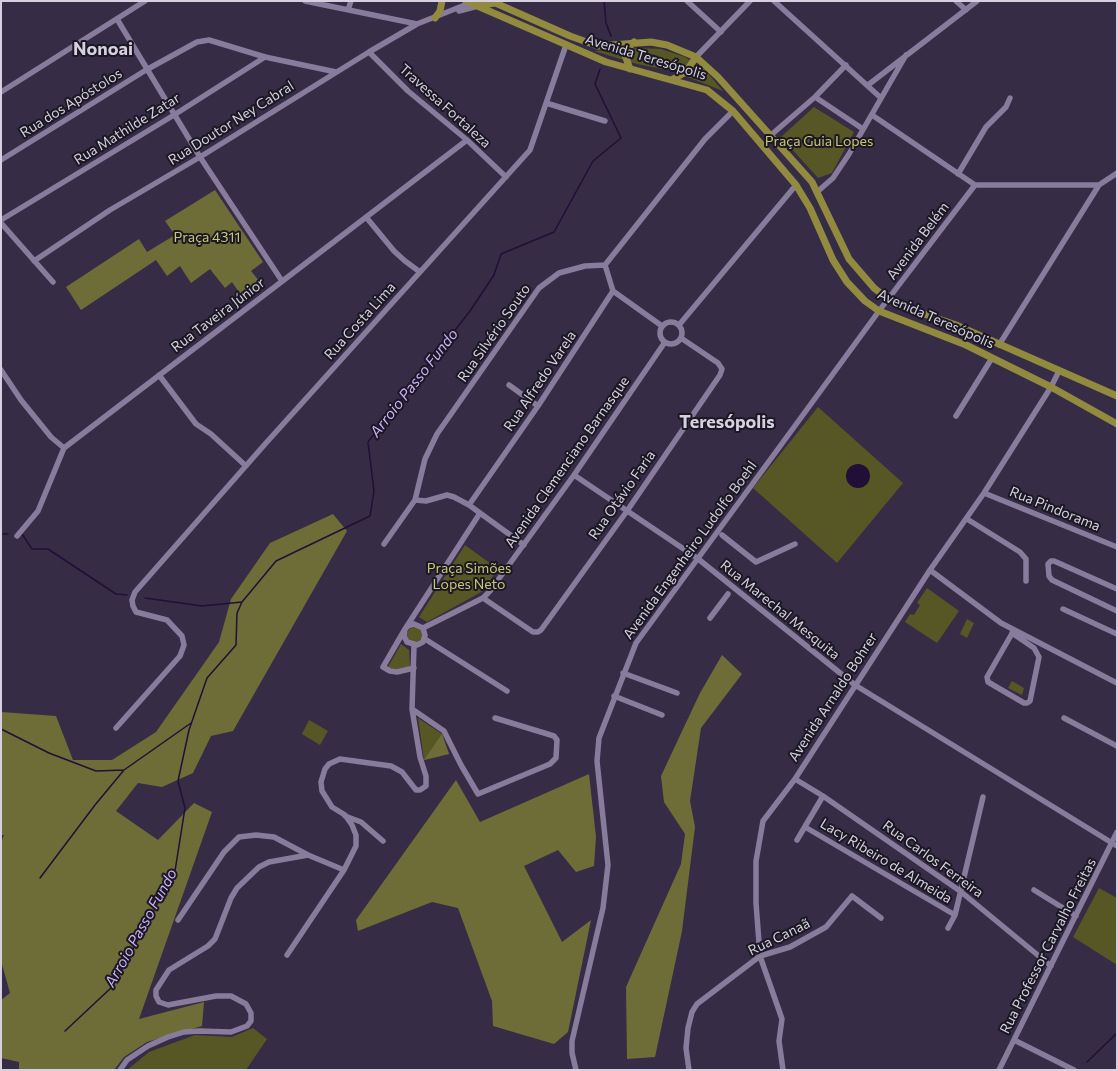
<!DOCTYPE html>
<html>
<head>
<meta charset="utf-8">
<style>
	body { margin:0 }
	#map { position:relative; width:1118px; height:1071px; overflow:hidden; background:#362c46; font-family:Commissioner,sans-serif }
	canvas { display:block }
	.frame { position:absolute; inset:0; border:2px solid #d6d0e1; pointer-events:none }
</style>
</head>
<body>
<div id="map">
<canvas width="1118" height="1071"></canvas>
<div class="frame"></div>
</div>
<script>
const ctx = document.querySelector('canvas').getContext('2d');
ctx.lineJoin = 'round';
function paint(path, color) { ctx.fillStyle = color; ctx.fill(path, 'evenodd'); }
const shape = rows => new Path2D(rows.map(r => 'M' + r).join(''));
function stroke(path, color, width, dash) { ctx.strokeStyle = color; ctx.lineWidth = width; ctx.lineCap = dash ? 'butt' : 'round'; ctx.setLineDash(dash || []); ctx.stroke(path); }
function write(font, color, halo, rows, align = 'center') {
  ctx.font = font + ' Commissioner,sans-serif'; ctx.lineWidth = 4; ctx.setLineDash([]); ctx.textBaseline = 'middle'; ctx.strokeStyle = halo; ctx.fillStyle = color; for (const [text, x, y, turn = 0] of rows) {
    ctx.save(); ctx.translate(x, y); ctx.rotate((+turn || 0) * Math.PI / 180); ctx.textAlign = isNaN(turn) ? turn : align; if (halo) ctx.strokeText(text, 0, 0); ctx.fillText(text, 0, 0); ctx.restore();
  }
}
paint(shape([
	[640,48,661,49,685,57,705,70,723,91,672,71,637,64,594,51],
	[814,107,854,132,832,173,818,178,781,137],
	[818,407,903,483,837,563,753,488],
	[465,545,498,569,483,591,427,622,419,617],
	[927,588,959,611,937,643,905,622,910,614,914,615,920,605,917,603],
	[967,619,974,623,967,638,960,634],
	'407 635a8 8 0 1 1 16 0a8 8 0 1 1-16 0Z',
	[401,644,409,650,410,666,405,669,393,669,388,667],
	[1012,681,1024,688,1022,695,1008,688],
	[418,718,442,734,449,754,424,760],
	[309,720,328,731,320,745,302,734],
	[1099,888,1117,898,1117,965,1073,937],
	[253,1028,267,1039,246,1070,127,1070,149,1052,195,1035,232,1037]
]), '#575625');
paint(shape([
	[215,190,263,262,251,271,264,287,245,301,232,282,225,288,210,269,191,283,180,266,167,276,156,260,81,310,66,287,139,239,147,252,175,235,165,221],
	[333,514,347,531,233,731,211,736,193,773,162,787,138,783,116,811,158,840,194,803,212,812,139,1019,204,1002,202,1026,147,1042,124,1057,114,1070,19,1070,19,1062,1,1058,1,1000,10,993,1,961,1,842,4,835,1,835,1,712,56,716,73,760,112,760,156,732,219,642,231,599,270,543],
	[722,655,742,674,701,728,690,801,695,827,682,931,655,1057,627,1059,626,987,681,864,685,834,664,802,661,776,700,693],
	[442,734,449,754,424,760],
	[589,774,596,837,594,866,576,872,558,850,524,866,562,942,591,920,568,1032,554,1044,493,1026,492,1001,458,908,432,902,358,931,356,920,456,780,480,822]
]), '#6e6d37');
paint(shape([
	'846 476a12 12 0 1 1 24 0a12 12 0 1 1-24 0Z'
]), '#210f37');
stroke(shape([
	[604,1,606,23,611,36],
	[1,534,8,534],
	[22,534,32,549,48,549,116,594,127,595],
	[145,598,202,606,242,602],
	[1,729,49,753,96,771,124,770],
	[40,878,95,805,124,770,191,723],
	[65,1031,113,986,175,871,185,808,178,781,189,730,207,678,236,645,237,613,242,602,276,561,370,516,374,491,368,442,470,311,494,275,501,254,554,232,593,161,621,138,595,84,600,69],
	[1087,1062,1117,1033]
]), '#210f37', 1.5);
stroke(shape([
	[305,1,417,24],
	[687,1,721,32],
	[774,1,881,98],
	[956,1,966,10],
	[348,10,351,1],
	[459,11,478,6],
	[117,19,200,157,282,281],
	[369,52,408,91,467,140,506,177],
	[696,57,750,1],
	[868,85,977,1],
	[1,92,145,1],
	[815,97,863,129],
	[546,103,605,121],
	[872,115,975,185,1099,185,1117,173],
	[771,135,815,97,846,65],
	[1,160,146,70,197,42,209,40,265,57,336,72],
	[958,174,986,127,1006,107,1010,98],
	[817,192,833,178,849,154,906,55],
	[366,217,394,251,405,261,420,272],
	[1,220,174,115,265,57],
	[1,223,53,282],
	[34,261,110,210,200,157,369,52,417,24,470,3],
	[605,265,613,291],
	[613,291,662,326],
	'660 333a11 11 0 1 1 22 0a11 11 0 1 1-22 0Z',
	[679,325,796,185],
	[999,345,1099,185],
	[1,370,21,400,51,437,64,448],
	[159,375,196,424,211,434,246,466],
	[509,385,538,406],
	[956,416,992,358],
	[574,475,697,558,855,685,1117,846],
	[984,493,1117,547],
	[415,500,426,501,447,495,454,497,469,505,524,545],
	[469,505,538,406,613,291],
	[967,519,1020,552,1026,559,1026,581],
	[722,535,756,562,795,544],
	[17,536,38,511,64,448,467,140],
	[384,544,415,500,425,459,437,434,539,288,559,273,585,266,605,265,705,139,733,111],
	[930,570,1001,623,1117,683],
	[1117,589,1054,561,1051,561,1048,564,1049,576,1052,580,1117,611],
	[483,598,533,632,538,632,541,630,627,511,720,375,722,369,718,363,681,338],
	[1063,609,1117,634],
	[710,618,728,594],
	[423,628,483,598,490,591,574,475,665,342],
	[1012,633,1034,648,1039,657,1030,701,1027,703,1024,703,988,682,987,677,1014,630],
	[425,639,507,691],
	[414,668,397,672,390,671,383,667,405,629,408,626,414,624,423,628,425,635,423,642,417,645,407,642,404,636,405,629,480,513],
	[623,673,677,693],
	[614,696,662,715],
	[412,709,444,731,461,765,478,794,550,764,556,758,557,740,554,736,495,718],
	[1064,718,1117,746],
	[116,728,180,656,184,645,182,636,167,620,136,612,133,606,132,600,135,592,266,443,530,150,566,45],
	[795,779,823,796,960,891,1051,966],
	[345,816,361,822,383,841],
	[805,827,955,915],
	[797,840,823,796],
	[1034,890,1076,916],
	[178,920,224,852,239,837,256,835,274,837,308,855],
	[948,928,955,915,983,797],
	[287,955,344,870,356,846,356,835,352,825,345,815,332,807,322,791,321,782,325,769,329,764,340,759,391,766,402,772,416,790,420,790,426,786,426,776,420,757,412,709,414,646],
	[1014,1040,1074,1070],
	[120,1070,127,1060,148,1046,168,1037,184,1032,199,1031,231,1032,247,1026,251,1021,251,1013,246,1004,231,996,216,996,168,1005,159,1002,156,996,156,990,169,970,208,946,215,939,231,898,237,888,259,867,269,862,308,855,344,870],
	[576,1070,572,1053,572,1041,603,908,608,865,597,761,599,738,636,643,879,311,975,185],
	[689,1070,686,1048,688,1028,692,1012,697,1004,760,956,790,947,826,927,852,896,881,918],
	[783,1070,779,1041,782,1019,760,956,756,903,756,861,763,821,795,779,930,570,984,493,1051,387,1059,371],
	[999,1070,1117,832]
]), '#877c9b', 5.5);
stroke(shape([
	[466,1,606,62,707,90,733,111,796,185,810,208,833,260,847,282,865,301,879,311,966,345,1051,387,1117,424],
	[481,1,488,4,495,3],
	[491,1,570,36,598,46,651,42,667,45,696,57,718,77,812,182,849,259,874,288,888,299,907,308,956,325,1117,396],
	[435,18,440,11,442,1],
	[630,69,625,55,628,48,634,42],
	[673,79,686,72,696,57]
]), '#918a3f', 7);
write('14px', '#d6d0e1', '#1b1723', [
	["Avenida Teresópolis",646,57,17],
	["Rua dos Apóstolos",71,103,-32],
	["Travessa Fortaleza",445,106,42],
	["Rua Doutor Ney Cabral",231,123,-32],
	["Rua Mathilde Zatar",127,129,-32],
	["Avenida Belém",918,241,-53],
	["Rua Taveira Júnior",218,315,-37],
	["Avenida Teresópolis",936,319,24],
	["Rua Costa Lima",360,321,-48],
	["Rua Silvério Souto",494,333,-55],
	["Rua Alfredo Varela",540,381,-56],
	["Avenida Clemenciano Barnasque",567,462,-55],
	["Rua Otávio Faria",622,495,-55],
	["Rua Pindorama",1055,509,22],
	["Avenida Engenheiro Ludolfo Boehl",690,550,-54],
	["Rua Marechal Mesquita",780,610,39],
	["Avenida Arnaldo Bohrer",833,697,-57],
	["Rua Carlos Ferreira",933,859,36],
	["Lacy Ribeiro de Almeida",886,861,31],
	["Rua Canaã",779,937,-26],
	["Rua Professor Carvalho Freitas",1048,946,-63]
]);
write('14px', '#c8c775', '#1b1723', [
	["Praça Guia Lopes",819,141],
	["Praça 4311",207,237],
	["Praça Simões",469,568],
	["Lopes Neto",469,584]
]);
write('italic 15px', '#cdb1fb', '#1b1723', [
	["Arroio Passo Fundo",414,383,-52],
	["Arroio Passo Fundo",141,928,-61]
]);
write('bold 18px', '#d6d0e1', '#1b1723', [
	["Nonoai",103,49],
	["Teresópolis",727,422]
]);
</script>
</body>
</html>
